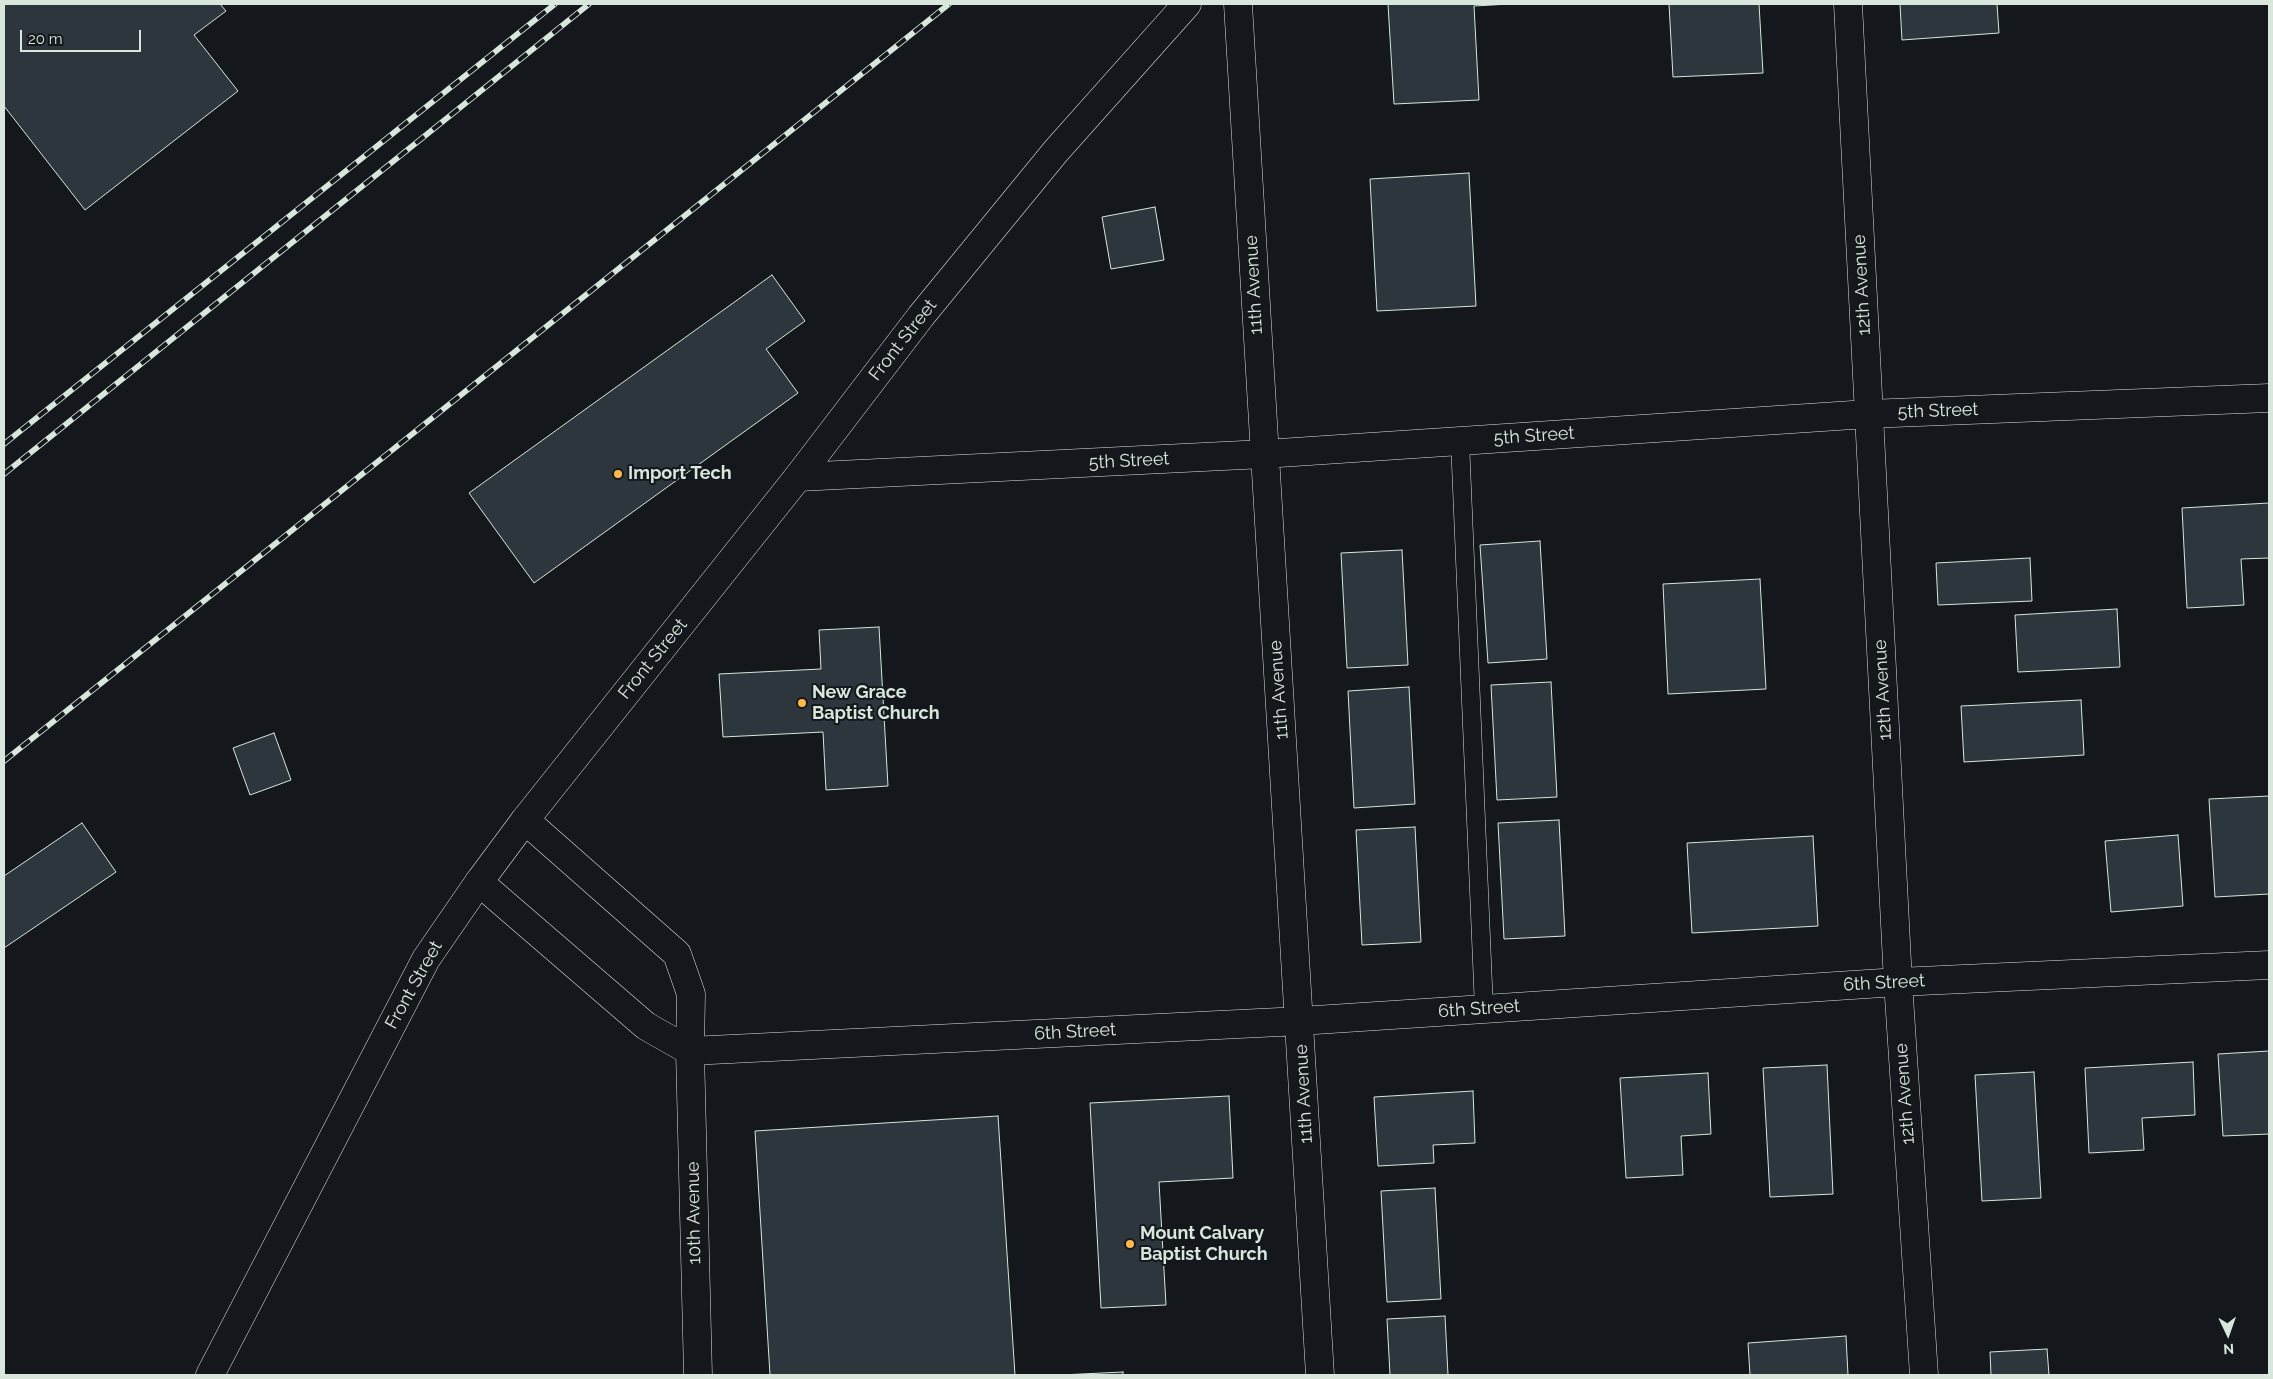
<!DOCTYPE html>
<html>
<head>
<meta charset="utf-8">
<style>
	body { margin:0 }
	#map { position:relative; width:2273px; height:1379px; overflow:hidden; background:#14181c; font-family:Raleway,sans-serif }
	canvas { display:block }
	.frame { position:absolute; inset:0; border:5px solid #d8e6dc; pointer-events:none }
	.north { position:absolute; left:2203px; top:1309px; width:50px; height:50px; -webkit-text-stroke:4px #14181c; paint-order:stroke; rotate:177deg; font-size:14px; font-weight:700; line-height:20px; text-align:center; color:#d8e6dc }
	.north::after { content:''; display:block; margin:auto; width:18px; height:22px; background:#d8e6dc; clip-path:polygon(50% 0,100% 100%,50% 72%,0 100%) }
	.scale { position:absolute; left:20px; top:30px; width:121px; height:22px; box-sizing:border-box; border:2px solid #d8e6dc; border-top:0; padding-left:6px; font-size:15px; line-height:18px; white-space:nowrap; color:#d8e6dc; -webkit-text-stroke:4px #14181c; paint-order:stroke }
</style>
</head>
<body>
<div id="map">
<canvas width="2273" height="1379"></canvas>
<div class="frame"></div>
<div class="north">N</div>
<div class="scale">20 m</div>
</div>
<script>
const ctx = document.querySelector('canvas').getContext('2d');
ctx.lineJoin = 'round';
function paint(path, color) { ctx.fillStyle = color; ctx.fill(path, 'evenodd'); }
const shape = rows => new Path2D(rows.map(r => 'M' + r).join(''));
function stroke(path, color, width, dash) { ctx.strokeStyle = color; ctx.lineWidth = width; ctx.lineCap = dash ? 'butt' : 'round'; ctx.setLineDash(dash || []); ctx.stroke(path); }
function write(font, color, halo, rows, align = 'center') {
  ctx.font = font + ' Raleway,sans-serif'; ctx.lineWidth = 4; ctx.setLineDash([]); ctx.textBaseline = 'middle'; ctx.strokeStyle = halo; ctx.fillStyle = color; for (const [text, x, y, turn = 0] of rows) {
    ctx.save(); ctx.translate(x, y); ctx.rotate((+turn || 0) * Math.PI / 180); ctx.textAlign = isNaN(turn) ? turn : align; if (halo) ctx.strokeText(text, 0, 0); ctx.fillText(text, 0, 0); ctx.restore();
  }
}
const building = shape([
	[4,4,220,4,226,11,194,35,238,91,85,210,4,106,4,4],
	[1388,4,1510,4,1474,6,1479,100,1394,104,1388,4],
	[1669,4,1759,4,1763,73,1673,77,1669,4],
	[1900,4,1997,4,1999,33,1902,40,1900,4],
	[1469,173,1476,306,1377,311,1370,179,1469,173],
	[1155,207,1164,260,1111,269,1102,217,1155,207],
	[772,275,805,321,766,349,798,393,534,583,469,493,772,275],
	[2269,503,2269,558,2241,559,2244,605,2187,608,2182,508,2269,503],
	[1540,541,1547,659,1488,663,1480,545,1540,541],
	[1402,550,1408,665,1347,668,1341,553,1402,550],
	[2030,558,2032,601,1938,605,1936,563,2030,558],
	[1760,579,1766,689,1668,694,1663,584,1760,579],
	[2117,609,2120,667,2018,672,2015,615,2117,609],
	[879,627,888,786,826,790,823,732,723,737,719,674,821,669,819,630,879,627],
	[1551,682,1557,797,1497,800,1491,685,1551,682],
	[1409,687,1415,804,1354,808,1348,691,1409,687],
	[2081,700,2084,755,1964,762,1961,706,2081,700],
	[274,733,291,780,250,795,233,748,274,733],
	[2269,796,2269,894,2215,897,2209,799,2269,796],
	[1559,820,1565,936,1504,939,1498,823,1559,820],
	[82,823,116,872,4,948,4,876,82,823],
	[1415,827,1421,942,1362,945,1356,830,1415,827],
	[2178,835,2183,906,2111,912,2105,841,2178,835],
	[1813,836,1818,926,1692,933,1687,843,1813,836],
	[2269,1051,2269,1134,2223,1136,2218,1054,2269,1051],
	[2193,1062,2195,1115,2142,1118,2144,1150,2089,1153,2085,1068,2193,1062],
	[1827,1065,1833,1194,1770,1197,1763,1068,1827,1065],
	[2034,1072,2041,1198,1982,1201,1975,1075,2034,1072],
	[1708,1073,1711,1134,1681,1136,1683,1175,1626,1178,1620,1078,1708,1073],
	[1473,1091,1475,1143,1433,1145,1434,1163,1378,1166,1374,1097,1473,1091],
	[1229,1096,1233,1178,1159,1182,1166,1305,1101,1308,1090,1103,1229,1096],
	[998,1116,1015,1375,770,1375,755,1131,998,1116],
	[1435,1188,1441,1299,1387,1302,1381,1191,1435,1188],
	[1445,1316,1448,1375,1390,1375,1387,1319,1445,1316],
	[1846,1336,1848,1375,1750,1375,1748,1343,1846,1336],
	[2047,1349,2049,1375,1991,1375,1990,1352,2047,1349],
	[1123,1372,1123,1375,1061,1375,1123,1372]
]);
paint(building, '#2c363c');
stroke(building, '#d8e6dc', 1);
const lane = shape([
	[1460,441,1484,1009]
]);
const street = shape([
	[1238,4,1320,1375],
	[1848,4,1898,982,1924,1375],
	[798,477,1264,454,1868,414,2269,398],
	[690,1051,1300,1021,1898,982,2269,965]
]);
const secondary = shape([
	[525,820,677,954,691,994,690,1051,698,1375],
	[479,882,646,1026,690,1051]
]);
const primary = shape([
	[210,1375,426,959,479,882,525,820,798,477,921,316,1056,151,1187,4]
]);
stroke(lane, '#d8e6dc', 19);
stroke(street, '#d8e6dc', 29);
stroke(secondary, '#d8e6dc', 29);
stroke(primary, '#d8e6dc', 29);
stroke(lane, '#14181c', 18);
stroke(street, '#14181c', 28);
stroke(secondary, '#14181c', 28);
stroke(primary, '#14181c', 28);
const rail = shape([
	[4,444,555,4],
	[4,474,589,4],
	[4,761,949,4]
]);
stroke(rail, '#d8e6dc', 5.5);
stroke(rail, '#14181c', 4, [11]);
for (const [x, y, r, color] of [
	[618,474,5,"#ffb74d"],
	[802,703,5,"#ffb74d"],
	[1130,1244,5,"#ffb74d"]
]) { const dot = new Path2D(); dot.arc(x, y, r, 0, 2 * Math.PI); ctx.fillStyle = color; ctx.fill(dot); stroke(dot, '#14181c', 2); }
write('18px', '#d8e6dc', '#14181c', [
	["11th Avenue",1254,285,-93],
	["12th Avenue",1862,285,-93],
	["Front Street",903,340,-52],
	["5th Street",1938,411,-2],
	["5th Street",1534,436,-4],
	["5th Street",1129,461,-3],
	["Front Street",653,659,-51],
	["11th Avenue",1279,690,-94],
	["12th Avenue",1883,690,-93],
	["6th Street",1884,983,-3],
	["Front Street",414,985,-61],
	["6th Street",1479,1009,-4],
	["6th Street",1075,1032,-3],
	["11th Avenue",1304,1094,-93],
	["12th Avenue",1905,1094,-94],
	["10th Avenue",694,1213,-91]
]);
write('bold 18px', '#d8e6dc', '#14181c', [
	["Import Tech",628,474],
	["New Grace",812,693],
	["Baptist Church",812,714],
	["Mount Calvary",1140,1234],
	["Baptist Church",1140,1255]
], 'left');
</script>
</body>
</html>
